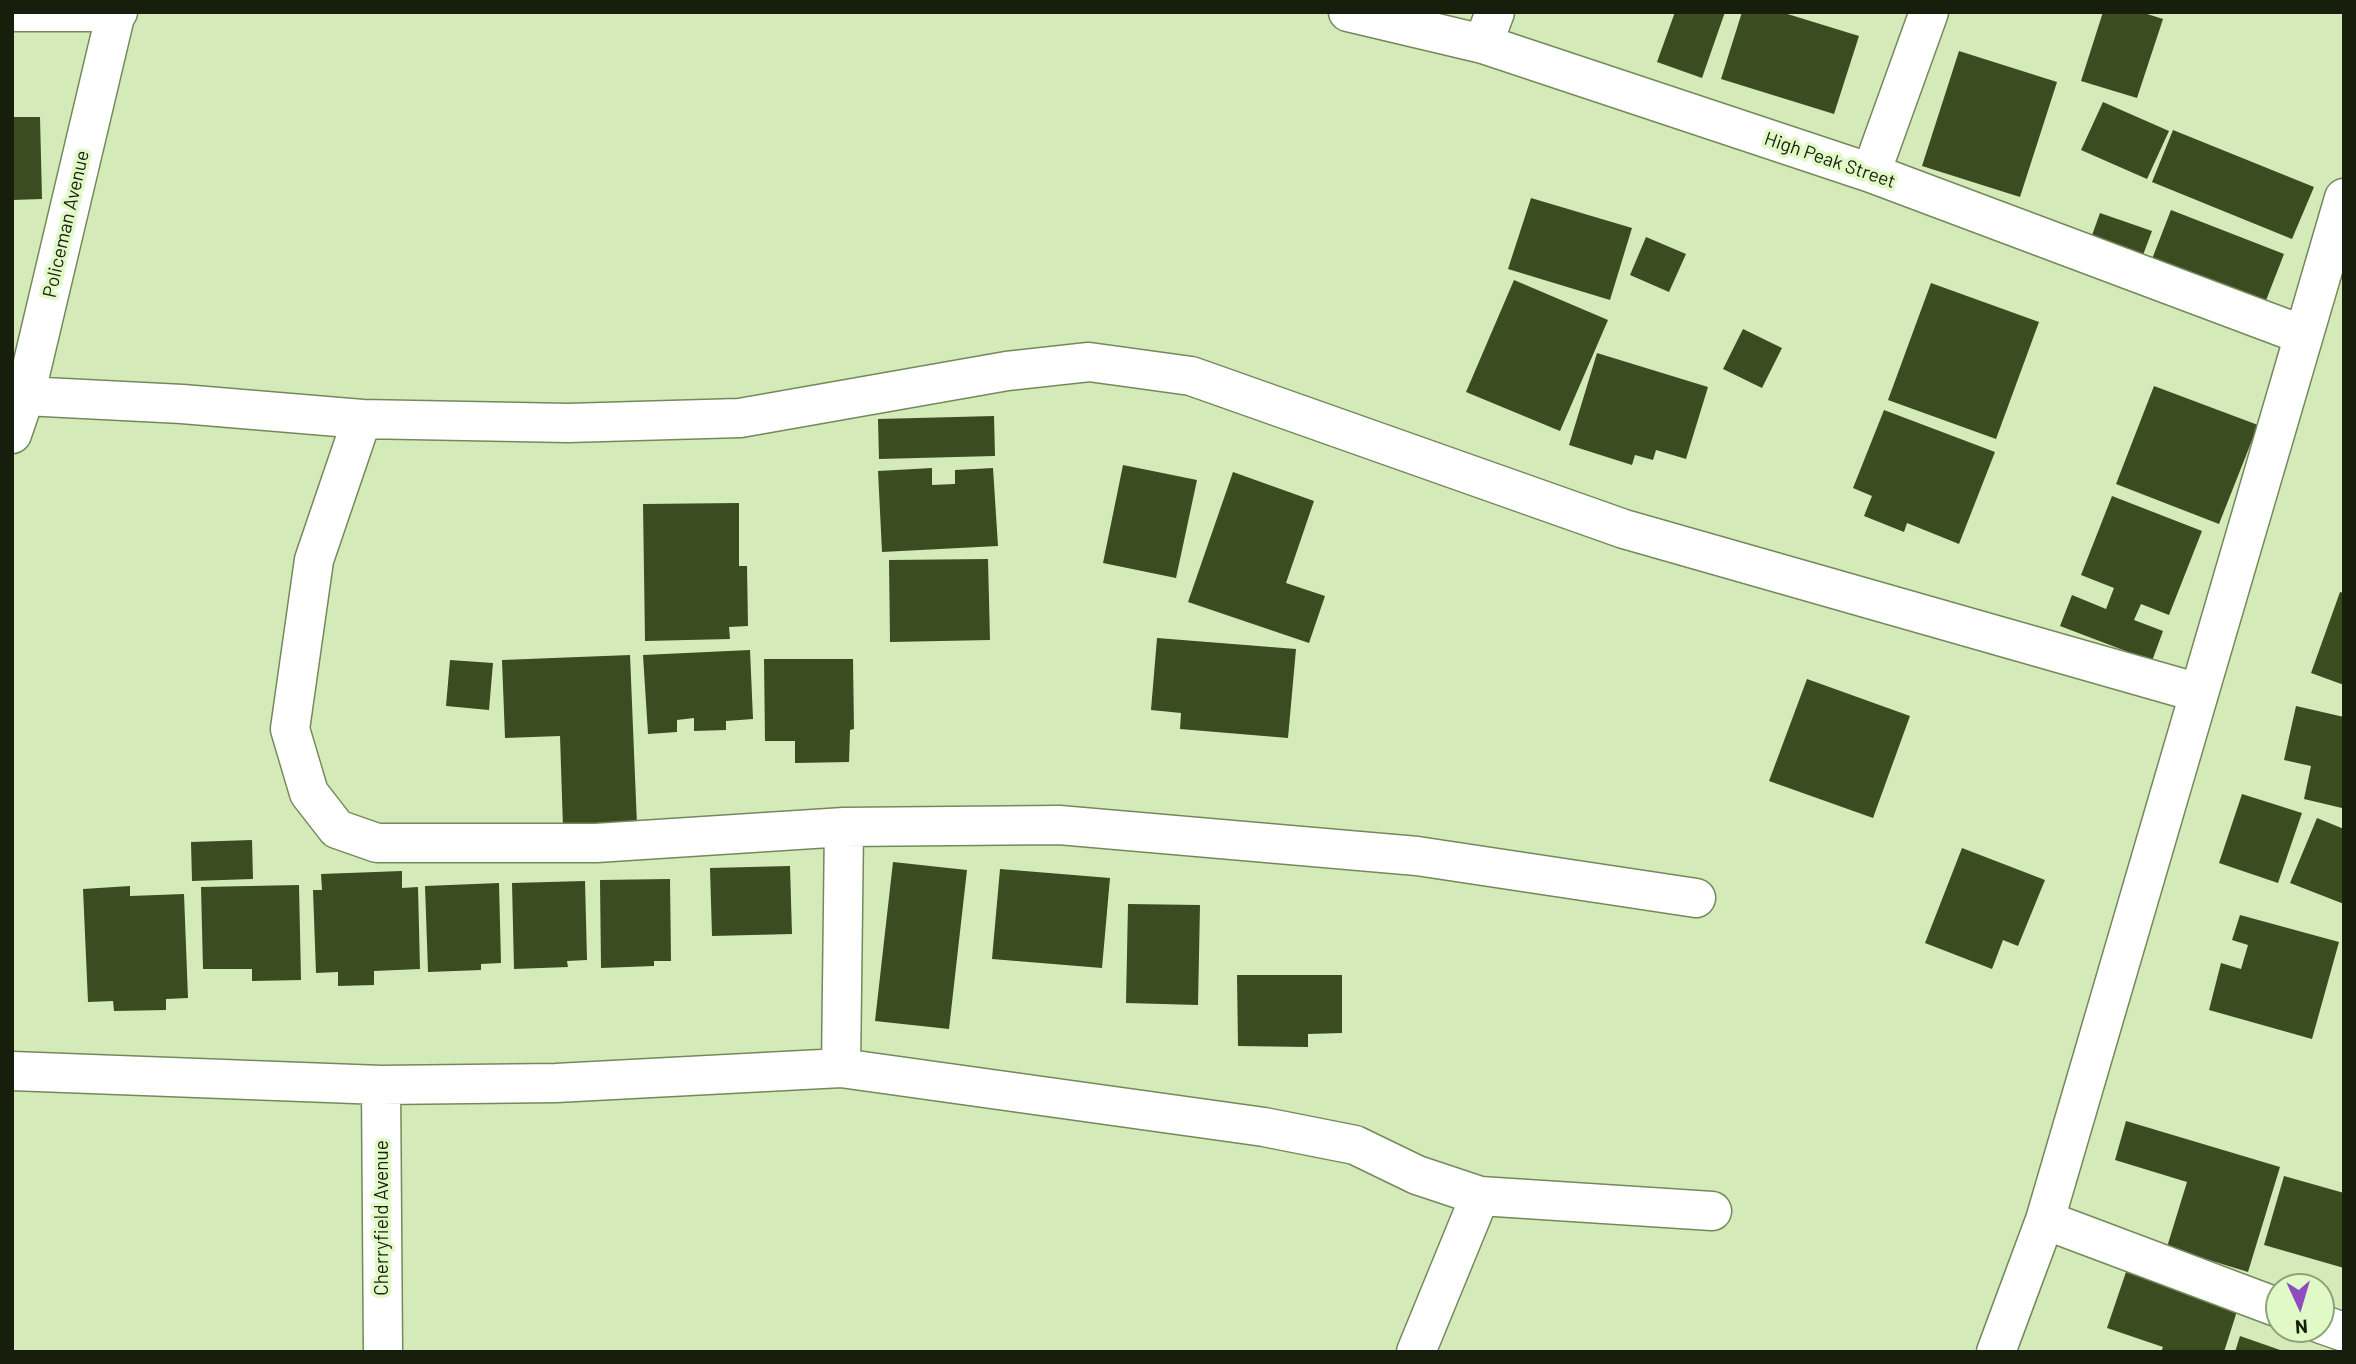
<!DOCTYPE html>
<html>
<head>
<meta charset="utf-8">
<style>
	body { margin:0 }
	#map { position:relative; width:2356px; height:1364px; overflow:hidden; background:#d4ebb9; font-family:Barlow,sans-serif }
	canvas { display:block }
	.frame { position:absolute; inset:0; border:14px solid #171f0c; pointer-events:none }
	.north { position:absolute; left:2265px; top:1273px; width:70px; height:70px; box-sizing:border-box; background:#e1f9c6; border:2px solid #90a27c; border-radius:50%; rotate:176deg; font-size:19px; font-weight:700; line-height:28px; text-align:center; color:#171f0c }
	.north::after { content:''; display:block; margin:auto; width:24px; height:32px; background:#8e4cc0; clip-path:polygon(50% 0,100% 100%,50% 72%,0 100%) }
</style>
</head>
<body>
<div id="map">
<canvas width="2356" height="1364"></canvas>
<div class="frame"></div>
<div class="north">N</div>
</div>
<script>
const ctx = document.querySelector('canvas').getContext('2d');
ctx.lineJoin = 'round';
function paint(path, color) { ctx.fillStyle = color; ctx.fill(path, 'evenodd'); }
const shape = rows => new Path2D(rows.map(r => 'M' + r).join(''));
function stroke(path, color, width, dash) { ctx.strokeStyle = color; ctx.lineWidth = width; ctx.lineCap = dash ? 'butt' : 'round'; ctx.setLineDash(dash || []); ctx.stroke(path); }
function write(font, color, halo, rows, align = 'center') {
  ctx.font = font + ' Barlow,sans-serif'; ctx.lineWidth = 7; ctx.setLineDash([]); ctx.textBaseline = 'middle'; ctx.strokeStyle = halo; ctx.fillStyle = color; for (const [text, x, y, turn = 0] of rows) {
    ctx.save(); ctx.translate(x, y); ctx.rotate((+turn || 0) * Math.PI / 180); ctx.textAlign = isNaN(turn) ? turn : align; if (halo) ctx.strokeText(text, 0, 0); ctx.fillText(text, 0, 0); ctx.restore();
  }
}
paint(shape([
	[1675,12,1725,12,1702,78,1657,62],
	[1742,12,1781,12,1859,36,1834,114,1721,79],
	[2103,12,2141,12,2163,19,2137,98,2081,81],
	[1959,51,2057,82,2020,197,1922,166],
	[2103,102,2169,131,2147,179,2081,150],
	[12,117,40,117,42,199,12,200],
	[2173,130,2314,187,2292,239,2152,182],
	[1531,198,1632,228,1610,300,1508,269],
	[2171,210,2284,254,2265,303,2152,259],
	[2100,213,2152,231,2143,255,2091,238],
	[1646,237,1686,254,1669,292,1630,275],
	[1514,280,1608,320,1560,431,1466,392],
	[1931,283,2039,322,1996,439,1888,400],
	[1743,329,1782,348,1762,388,1723,369],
	[1597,353,1708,387,1686,459,1656,450,1653,460,1635,455,1632,465,1569,445],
	[2154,386,2258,425,2219,524,2116,484],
	[1884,410,1995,452,1959,544,1907,523,1904,532,1864,516,1872,496,1853,488],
	[994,416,995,456,879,459,878,419],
	[1123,465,1197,480,1176,578,1103,563],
	[932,468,932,485,955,484,955,470,993,468,998,546,882,552,878,471],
	[1233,472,1314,501,1286,583,1325,596,1309,643,1188,602],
	[2112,496,2202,531,2169,615,2141,604,2134,620,2163,631,2152,661,2060,626,2072,595,2106,609,2114,588,2081,575],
	[739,503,739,566,747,566,748,626,729,627,730,639,645,641,643,504],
	[988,559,990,640,890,642,889,560],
	[2340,592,2344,593,2344,685,2311,673],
	[1157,638,1296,649,1288,738,1180,729,1181,713,1151,710],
	[750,650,753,719,726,721,726,730,694,731,694,718,677,720,677,732,648,734,643,655],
	[630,655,637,825,563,828,560,736,505,738,502,660],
	[764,659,853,659,854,729,850,730,849,762,795,763,795,741,765,741],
	[450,660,493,663,489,710,446,706],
	[1807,679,1910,716,1873,818,1769,781],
	[2296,706,2344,717,2342,808,2304,799,2311,766,2284,760],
	[2242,794,2302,813,2278,883,2219,863],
	[2317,818,2344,829,2344,904,2290,883],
	[252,840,253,879,192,881,191,842],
	[1962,848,2045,880,2018,946,2003,940,1992,969,1925,943],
	[893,862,967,870,949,1029,875,1021],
	[790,866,792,934,712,936,710,868],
	[1000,869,1110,878,1102,968,992,959],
	[402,871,402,888,418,887,420,969,374,971,374,985,338,986,338,972,316,973,313,890,322,890,321,874],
	[670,879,671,961,654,961,654,966,601,968,600,880],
	[585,881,587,960,567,961,568,967,514,969,512,883],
	[499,883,501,963,481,964,481,970,428,972,425,886],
	[299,885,301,980,252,981,252,969,203,969,201,887],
	[130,886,130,896,184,894,188,998,166,999,166,1010,114,1011,113,1001,88,1002,83,889],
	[1128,904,1200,905,1198,1005,1126,1003],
	[2240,915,2339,942,2312,1039,2209,1010,2221,963,2241,969,2248,945,2232,940],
	[1237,975,1342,975,1342,1033,1308,1034,1308,1047,1238,1046],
	[2126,1121,2280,1167,2248,1272,2167,1247,2187,1182,2115,1160],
	[2284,1176,2344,1193,2344,1268,2264,1245],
	[2126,1272,2238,1308,2224,1352,2161,1352,2163,1347,2107,1328],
	[2240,1336,2283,1351,2283,1352,2235,1352]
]), '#3a4c20');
const minor = shape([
	[12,12,118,12],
	[1348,12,1483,44,1871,173,2303,335],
	[1483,44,1495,12],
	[1871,173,1929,12],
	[25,396,182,404,362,419],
	[12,434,25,396,116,12],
	[1696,898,1417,856,1059,825,844,827,596,843,377,843,337,829,309,793,290,729,314,560,362,419,568,423,740,418,1007,371,1089,362,1191,376,1624,529,2199,693],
	[841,1068,844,827],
	[12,1071,381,1085,556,1083,841,1068,1264,1127,1355,1145,1417,1175,1480,1196],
	[381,1085,383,1352],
	[2045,1220,2279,1308],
	[2321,1324,2344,1332],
	[1416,1352,1480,1196,1712,1211],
	[1996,1352,2045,1220,2344,198]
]);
stroke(minor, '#74895b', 41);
stroke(minor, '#fff', 38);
write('19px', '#171f0c', '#e1f9c6', [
	["High Peak Street",1830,160,19],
	["Policeman Avenue",66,224,-77],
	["Cherryfield Avenue",382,1218,-90]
]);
</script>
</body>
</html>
